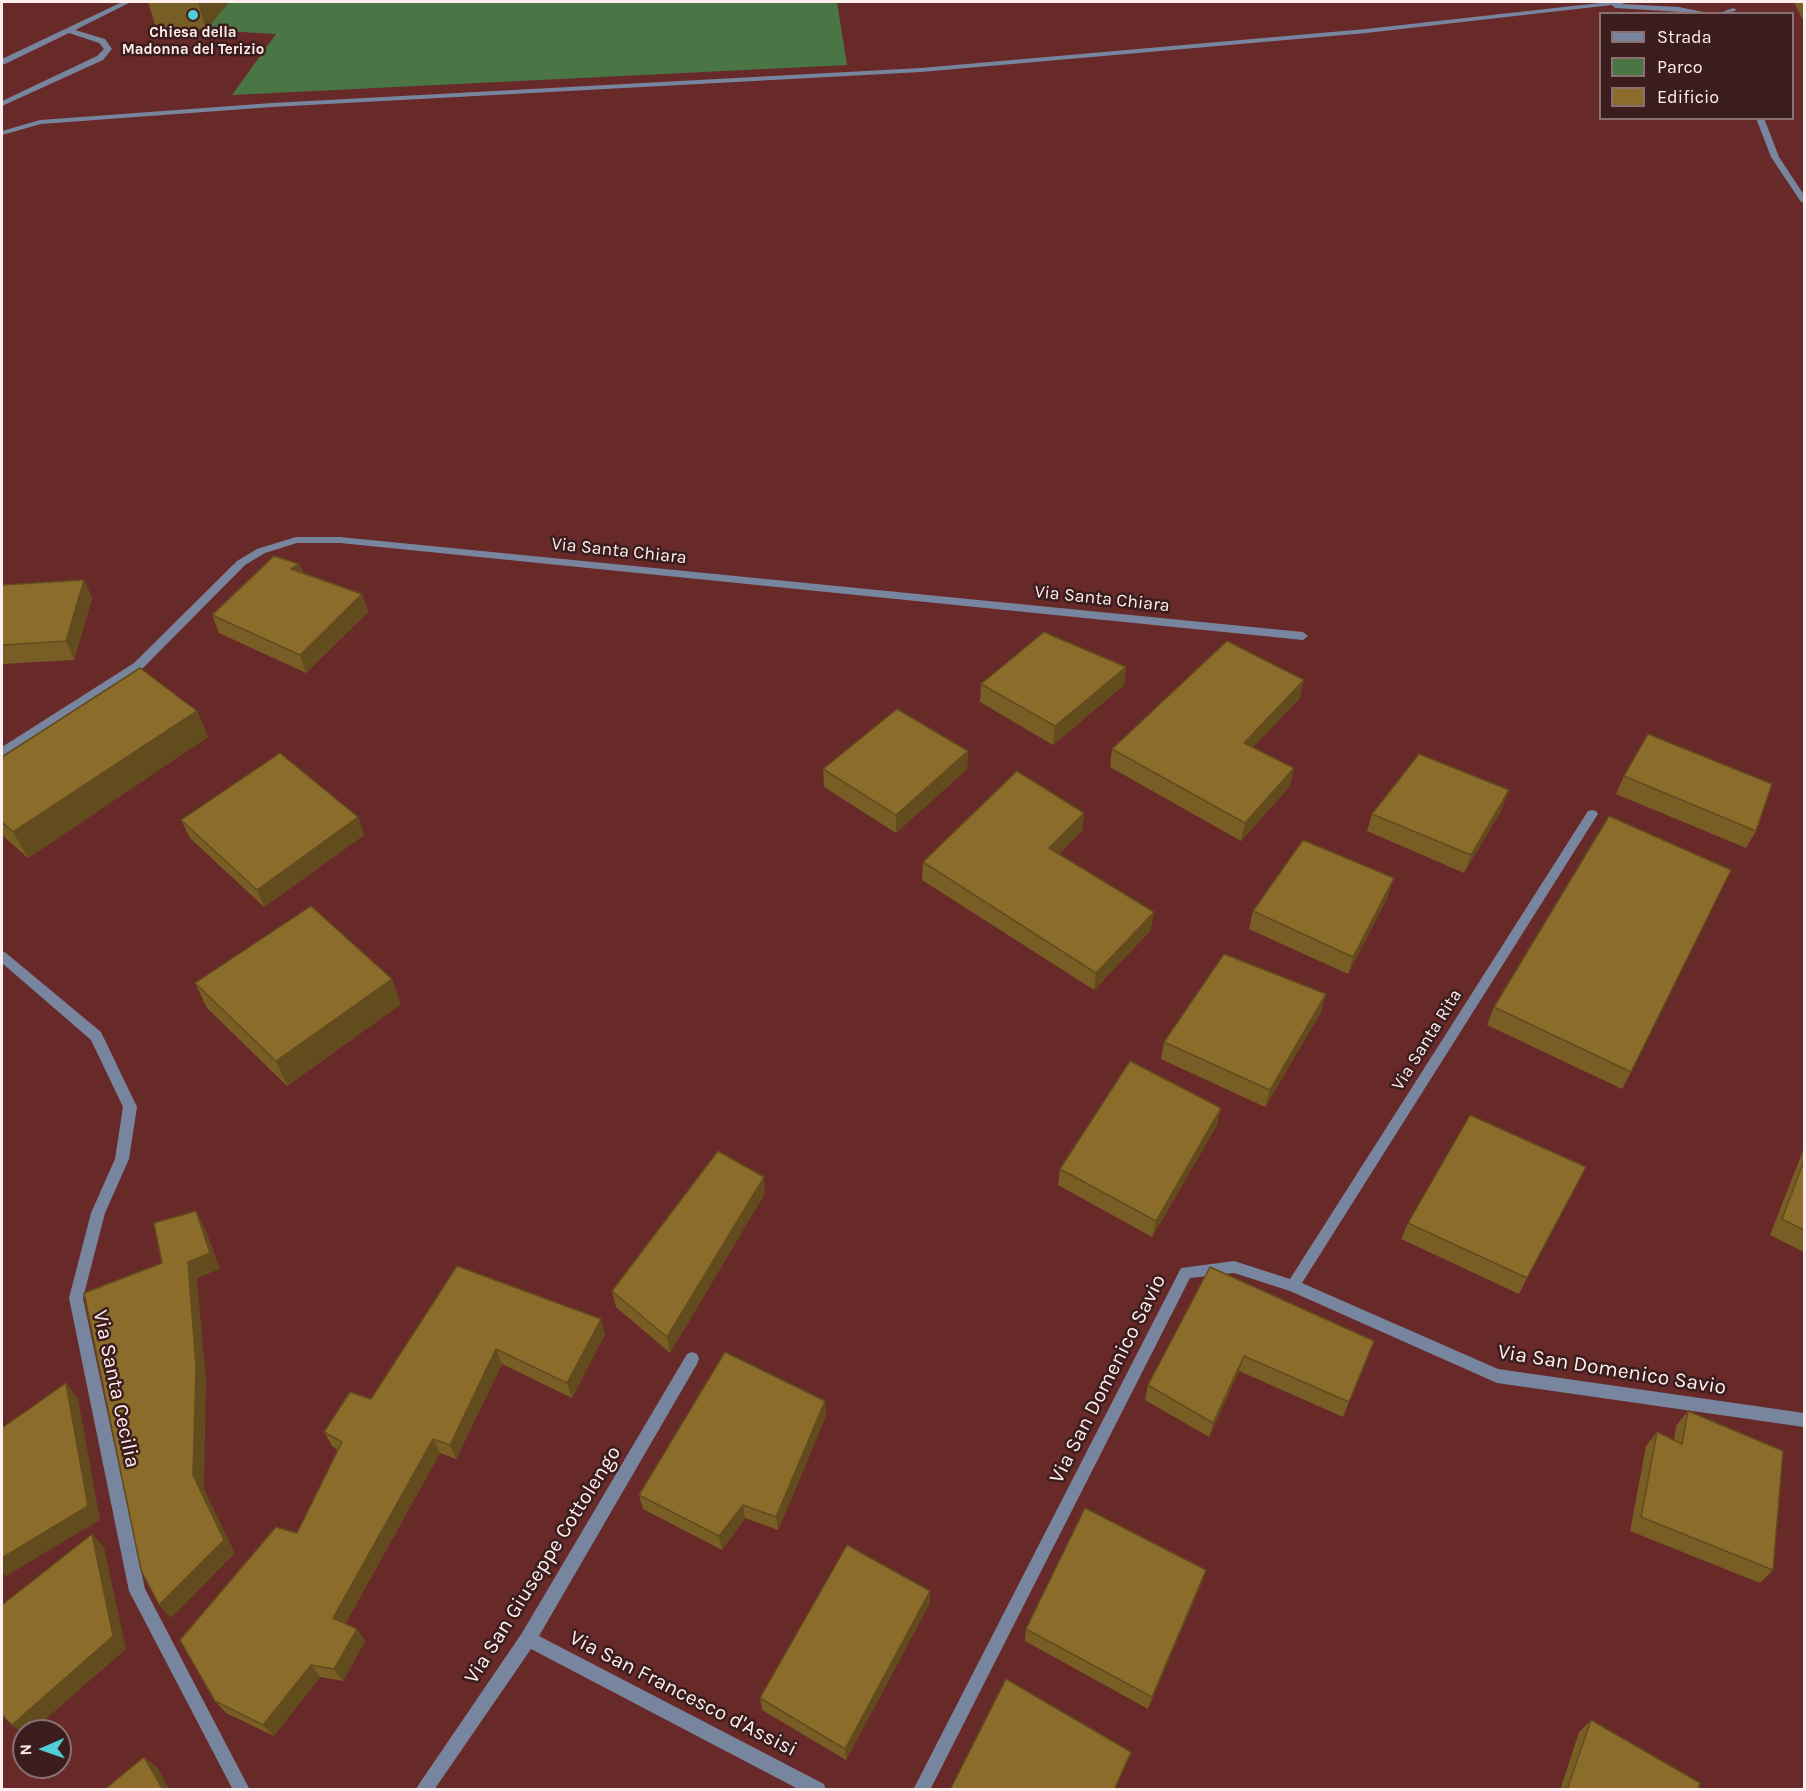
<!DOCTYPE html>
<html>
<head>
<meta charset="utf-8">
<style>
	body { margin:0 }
	#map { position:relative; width:1806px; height:1791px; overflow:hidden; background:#682929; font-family:Karla,sans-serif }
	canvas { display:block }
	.frame { position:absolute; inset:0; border:3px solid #feeeed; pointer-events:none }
	.legend { position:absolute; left:1599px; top:12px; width:195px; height:108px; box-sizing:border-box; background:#3a1d1c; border:2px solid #887170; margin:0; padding:8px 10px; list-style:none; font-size:18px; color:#feeeed }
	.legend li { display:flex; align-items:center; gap:12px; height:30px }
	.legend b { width:30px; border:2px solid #887170 }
	.north { position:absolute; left:12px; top:1719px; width:60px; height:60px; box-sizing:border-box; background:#3a1d1c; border:2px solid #887170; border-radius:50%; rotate:268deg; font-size:16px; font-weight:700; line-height:24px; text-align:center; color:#feeeed }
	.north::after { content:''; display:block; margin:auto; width:21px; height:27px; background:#52ccd5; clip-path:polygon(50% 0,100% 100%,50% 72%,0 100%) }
</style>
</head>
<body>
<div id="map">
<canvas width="1806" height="1791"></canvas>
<div class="frame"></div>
<ul class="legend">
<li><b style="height:8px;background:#78859e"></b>Strada</li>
<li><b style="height:16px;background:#4a7646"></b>Parco</li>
<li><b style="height:16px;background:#8c6c2b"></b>Edificio</li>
</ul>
<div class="north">N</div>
</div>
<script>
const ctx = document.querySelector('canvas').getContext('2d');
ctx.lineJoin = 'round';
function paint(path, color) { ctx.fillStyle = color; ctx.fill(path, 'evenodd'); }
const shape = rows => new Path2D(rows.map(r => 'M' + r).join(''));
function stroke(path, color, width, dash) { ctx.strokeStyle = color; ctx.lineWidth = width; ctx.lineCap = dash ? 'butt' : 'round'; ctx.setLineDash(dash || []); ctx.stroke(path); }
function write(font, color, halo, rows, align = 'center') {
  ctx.font = font + ' Karla,sans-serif'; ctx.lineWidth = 5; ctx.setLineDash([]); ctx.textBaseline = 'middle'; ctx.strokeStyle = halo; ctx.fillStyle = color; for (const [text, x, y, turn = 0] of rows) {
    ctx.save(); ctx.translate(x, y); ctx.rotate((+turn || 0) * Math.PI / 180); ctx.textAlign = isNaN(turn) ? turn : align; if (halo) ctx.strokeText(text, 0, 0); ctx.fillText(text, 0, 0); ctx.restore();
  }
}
paint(shape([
	[229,2,837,2,847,65,232,95,276,34,206,30]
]), '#4a7646');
paint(shape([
	[122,2,131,2,75,30,105,39,112,49,103,60,2,106,2,101,97,56,104,49,99,43,69,33,5,64,2,64,2,59,122,2],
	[1609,2,1627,2,1622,4,1679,7,1713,14,1615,8,1612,5,1366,33,921,72,272,107,41,124,2,135,2,131,40,120,272,103,921,68,1366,29,1609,2],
	[1733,8,1737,10,1735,11,1717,14,1733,8],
	[1756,118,1764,118,1779,157,1804,195,1804,202,1801,202,1771,157,1756,118],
	[296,537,340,537,1303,632,1308,636,1303,640,340,543,297,543,265,553,245,565,142,669,2,756,2,747,134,663,237,561,257,549,296,537],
	[1592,810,1596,811,1598,814,1596,817,1302,1283,1498,1369,1804,1413,1804,1427,1497,1383,1290,1291,1234,1273,1190,1278,930,1790,913,1790,1181,1268,1234,1261,1290,1279,1588,811,1592,810],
	[2,951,6,953,101,1032,137,1107,129,1159,105,1213,83,1298,145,1589,250,1790,233,1790,129,1591,69,1298,91,1213,115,1159,123,1107,91,1040,2,963,2,951],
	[692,1352,697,1354,699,1359,697,1364,539,1636,824,1784,826,1790,800,1790,531,1649,434,1790,415,1790,522,1633,687,1354,692,1352]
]), '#78859e');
paint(shape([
	[148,2,229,2,206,30,156,28],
	[1794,2,1804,2,1804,20,1803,20],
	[299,564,303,573,362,594,368,612,306,673,219,633,212,615],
	[84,580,92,598,74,660,2,664,2,585],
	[1126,667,1124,685,1053,745,980,702,981,684],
	[1300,698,1253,747,1290,786,1241,841,1110,767,1112,749],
	[197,711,208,737,28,858,2,835,2,757],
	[968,751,967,769,896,833,824,787,823,769],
	[1624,776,1756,831,1746,848,1616,794],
	[1502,809,1464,873,1367,831,1372,814],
	[1084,813,1082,831,1059,854,1151,930,1094,990,922,880,923,862],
	[358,817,364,835,264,907,190,838,181,820],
	[1388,896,1348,974,1249,929,1253,911],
	[195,983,401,1004,287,1086,207,1008],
	[1326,994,1321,1012,1265,1107,1161,1059,1164,1042],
	[1494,1007,1631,1072,1622,1089,1487,1025],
	[1217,1125,1152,1237,1058,1185,1060,1169],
	[1804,1148,1804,1252,1770,1235],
	[765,1193,670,1353,616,1307,612,1291],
	[1408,1223,1527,1278,1519,1294,1401,1239],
	[457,1266,605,1334,572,1398,502,1364,456,1459,440,1453,345,1624,357,1629,365,1641,343,1681,320,1677,274,1736,226,1713,215,1701,338,1450,332,1446,324,1432,371,1399],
	[1210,1267,1349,1402,1343,1417,1239,1371,1209,1437,1145,1400,1148,1385],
	[825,1401,826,1416,778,1530,745,1518,722,1550,643,1509,639,1495],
	[1688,1411,1773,1570,1760,1583,1630,1531,1646,1446,1657,1432,1674,1440,1676,1426],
	[1206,1570,1148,1709,1025,1641,1026,1629],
	[930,1603,846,1760,762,1710,760,1698],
	[1591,1720,1698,1790,1560,1790,1579,1732]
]), '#785d25');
paint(shape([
	[198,2,229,2,206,30],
	[299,564,305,582,291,569],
	[84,580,92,598,74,660,66,641],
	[362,594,368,612,306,673,300,655],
	[1126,667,1124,685,1053,745,1055,726],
	[1304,680,1300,698,1240,761,1244,743],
	[197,711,208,737,28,858,13,832],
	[968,751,967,769,896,833,896,815],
	[1294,768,1290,786,1241,841,1245,823],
	[1509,790,1502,809,1464,873,1471,855],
	[1084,813,1082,831,1047,865,1049,848],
	[358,817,364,835,264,907,257,890],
	[1394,878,1388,896,1348,974,1353,957],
	[1154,912,1151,930,1094,990,1096,973],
	[392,979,401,1004,287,1086,276,1061],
	[1326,994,1321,1012,1265,1107,1270,1090],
	[1221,1108,1217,1125,1152,1237,1156,1221],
	[764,1177,765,1193,670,1353,667,1337],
	[196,1211,205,1228,220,1269,197,1278,206,1381,204,1489,235,1553,171,1618,159,1605,193,1475,188,1262],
	[601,1319,605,1334,572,1398,567,1383],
	[496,1349,502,1364,456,1459,450,1445],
	[1244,1356,1239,1371,1209,1437,1213,1423],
	[66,1383,78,1398,100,1520,6,1576,2,1572,2,1558],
	[825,1401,826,1416,778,1530,776,1517],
	[433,1439,440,1453,341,1630,333,1618],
	[743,1505,745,1518,722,1550,719,1536],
	[92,1534,104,1547,126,1649,32,1731,24,1731,24,1734,12,1725],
	[1206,1570,1202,1583,1148,1709,1152,1697],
	[930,1591,930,1603,846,1760,845,1749],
	[357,1629,365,1641,343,1681,334,1669],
	[311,1665,320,1677,274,1736,263,1725],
	[1131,1752,1115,1790,1114,1790],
	[144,1757,157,1767,170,1790,163,1790]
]), '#624c1e');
const building = shape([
	[274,556,299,564,291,569,362,594,300,655,212,615,274,556],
	[84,580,66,641,2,645,2,585,84,580],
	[1044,632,1126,667,1055,726,981,684,1044,632],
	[1227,641,1304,680,1244,743,1294,768,1245,823,1112,749,1227,641],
	[140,668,197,711,13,832,2,822,2,757,140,668],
	[897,709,968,751,896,815,823,769,897,709],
	[1648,734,1772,784,1756,831,1624,776,1648,734],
	[280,753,358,817,257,890,181,820,280,753],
	[1419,754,1509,790,1471,855,1372,814,1419,754],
	[1017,771,1084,813,1049,848,1154,912,1096,973,923,862,1017,771],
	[1609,816,1731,870,1631,1072,1494,1007,1609,816],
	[1303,840,1394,878,1353,957,1253,911,1303,840],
	[311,906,392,979,276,1061,195,983,311,906],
	[1224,954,1326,994,1270,1090,1164,1042,1224,954],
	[1130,1061,1221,1108,1156,1221,1060,1169,1130,1061],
	[1470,1115,1586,1167,1527,1278,1408,1223,1470,1115],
	[718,1151,764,1177,667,1337,612,1291,718,1151],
	[1804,1161,1804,1230,1782,1219,1804,1161],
	[196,1211,210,1253,188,1262,196,1367,193,1475,224,1540,159,1605,141,1570,84,1293,162,1263,154,1223,196,1211],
	[457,1266,601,1319,567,1383,496,1349,450,1445,433,1439,333,1618,357,1629,334,1669,311,1665,263,1725,215,1701,180,1640,276,1527,297,1533,342,1442,324,1432,350,1392,371,1399,457,1266],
	[1210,1267,1374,1341,1349,1402,1244,1356,1213,1423,1148,1385,1210,1267],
	[725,1352,825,1401,776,1517,743,1505,719,1536,639,1495,725,1352],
	[66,1383,88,1506,2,1558,2,1428,66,1383],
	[1688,1411,1783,1451,1773,1570,1641,1517,1657,1432,1682,1444,1688,1411],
	[1085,1508,1206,1570,1152,1697,1026,1629,1085,1508],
	[92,1534,113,1636,12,1725,2,1715,2,1605,92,1534],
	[847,1545,930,1591,845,1749,760,1698,847,1545],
	[1006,1679,1131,1752,1114,1790,950,1790,1006,1679],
	[1591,1720,1700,1783,1698,1790,1567,1790,1591,1720],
	[144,1757,163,1790,104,1790,144,1757]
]);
paint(building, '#8c6c2b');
stroke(building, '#624c1e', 1.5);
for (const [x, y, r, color] of [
	[193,15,6,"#52ccd5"]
]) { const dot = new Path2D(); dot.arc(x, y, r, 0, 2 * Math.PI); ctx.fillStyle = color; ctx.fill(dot); stroke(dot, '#3a1d1c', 2); }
write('bold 15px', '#feeeed', '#3a1d1c', [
	["Chiesa della",193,33],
	["Madonna del Terizio",193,50]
]);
write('18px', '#feeeed', '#3a1d1c', [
	["Via Santa Chiara",619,551,6],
	["Via Santa Chiara",1102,599,6],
	["Via Santa Rita",1427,1040,-58]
]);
write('21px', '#feeeed', '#3a1d1c', [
	["Via San Domenico Savio",1612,1370,9],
	["Via San Domenico Savio",1108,1379,-63],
	["Via Santa Cecilia",116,1389,78],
	["Via San Giuseppe Cottolengo",543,1565,-58],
	["Via San Francesco d'Assisi",683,1694,27]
]);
</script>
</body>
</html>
